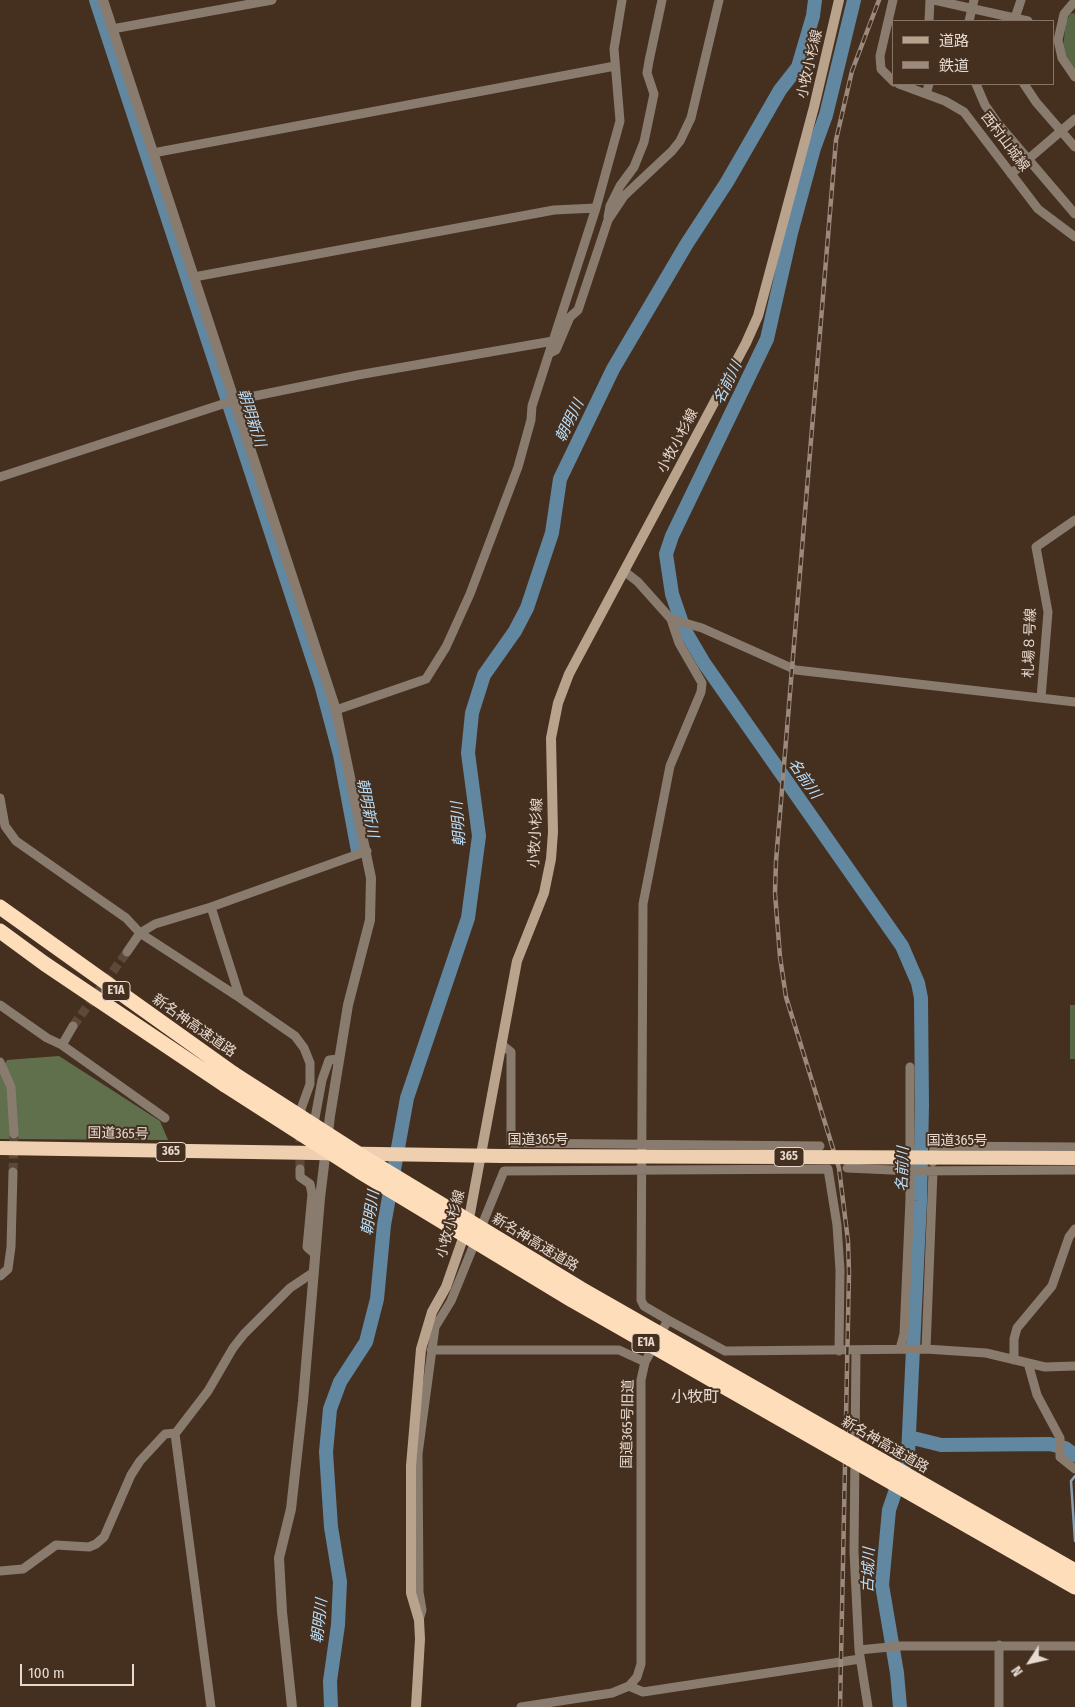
<!DOCTYPE html>
<html>
<head>
<meta charset="utf-8">
<style>
	body { margin:0 }
	#map { position:relative; width:1075px; height:1707px; overflow:hidden; background:#453020; font-family:"Fira Sans Condensed","Noto Sans JP",sans-serif }
	canvas { display:block }
	.legend { position:absolute; left:892px; top:20px; width:162px; height:65px; box-sizing:border-box; background:#453020; border:1px solid #857466; margin:0; padding:6px 9px; list-style:none; font-size:15px; color:#e6d9cf }
	.legend li { display:flex; align-items:center; gap:10px; height:25px }
	.legend b { width:25px; border:1px solid #857466 }
	.north { position:absolute; left:1005px; top:1637px; width:50px; height:50px; -webkit-text-stroke:4px #453020; paint-order:stroke; rotate:235deg; font-size:14px; font-weight:700; line-height:20px; text-align:center; color:#e6d9cf }
	.north::after { content:''; display:block; margin:auto; width:18px; height:22px; background:#e6d9cf; clip-path:polygon(50% 0,100% 100%,50% 72%,0 100%) }
	.scale { position:absolute; left:20px; top:1664px; width:114px; height:22px; box-sizing:border-box; border:2px solid #e6d9cf; border-top:0; padding-left:6px; font-size:15px; line-height:18px; white-space:nowrap; color:#e6d9cf; -webkit-text-stroke:4px #453020; paint-order:stroke }
</style>
</head>
<body>
<div id="map">
<canvas width="1075" height="1707"></canvas>
<ul class="legend">
<li><b style="height:6px;background:#b9a38d"></b>道路</li>
<li><b style="height:6px;background:#9a897c"></b>鉄道</li>
</ul>
<div class="north">N</div>
<div class="scale">100 m</div>
</div>
<script>
const ctx = document.querySelector('canvas').getContext('2d');
ctx.lineJoin = 'round';
function paint(path, color) { ctx.fillStyle = color; ctx.fill(path, 'evenodd'); }
const shape = rows => new Path2D(rows.map(r => 'M' + r).join(''));
function stroke(path, color, width, dash) { ctx.strokeStyle = color; ctx.lineWidth = width; ctx.lineCap = dash ? 'butt' : 'round'; ctx.setLineDash(dash || []); ctx.stroke(path); }
function write(font, color, halo, rows, align = 'center') {
  ctx.font = font + ' "Fira Sans Condensed","Noto Sans JP",sans-serif'; ctx.lineWidth = 4; ctx.setLineDash([]); ctx.textBaseline = 'middle'; ctx.strokeStyle = halo; ctx.fillStyle = color; for (const [text, x, y, turn = 0] of rows) {
    ctx.save(); ctx.translate(x, y); ctx.rotate((+turn || 0) * Math.PI / 180); ctx.textAlign = isNaN(turn) ? turn : align; if (halo) ctx.strokeText(text, 0, 0); ctx.fillText(text, 0, 0); ctx.restore();
  }
}
paint(shape([
	[1074,13,1075,15,1075,70,1066,57,1063,47,1066,22,1070,14],
	[1070,1005,1075,1005,1075,1059,1070,1059]
]), '#576644');
paint(shape([
	[59,1056,160,1121,168,1140,0,1139,0,1072,7,1060]
]), '#61704c');
stroke(shape([
	[1075,1476,1071,1481,1075,1541]
]), '#89a0af', 2.5);
stroke(shape([
	[96,0,321,684,340,755,358,851],
	[854,0,826,115,814,148,791,233,767,339,672,536,666,554,672,594,684,629,704,663,902,946,918,983,921,998,922,1105,920,1201,908,1454,889,1510,882,1585,897,1673,900,1707],
	[909,1437,941,1445,1050,1444,1065,1448,1075,1455],
	[331,1707,330,1681,338,1625,340,1582,331,1527,326,1452,330,1409,340,1382,366,1342,377,1299,384,1225,407,1098,468,918,479,836,468,753,472,713,484,675,515,631,527,608,552,533,560,479,613,369,686,245,727,182,780,90,798,67,813,16,815,0]
]), '#6187a1', 14);
stroke(shape([
	[73,1026,127,952],
	[300,1169,300,1138],
	[13,1172,14,1134]
]), '#5d493a', 9, [9, 4.5]);
stroke(shape([
	[893,0,880,56,881,69,894,82],
	[934,0,1028,21],
	[1075,1,1064,14,1058,40,1062,58,1075,77],
	[929,21,930,0],
	[969,21,974,0],
	[1014,21,1021,0],
	[112,29,272,0],
	[899,84,945,101,964,112,1038,209,1075,237],
	[976,84,985,105,999,125,1075,214],
	[1024,84,1036,102,1075,147],
	[926,94,929,84],
	[153,153,615,66],
	[1011,174,1075,119],
	[608,217,610,206,620,186,634,167,644,142,654,94,647,73,649,61,662,0],
	[194,277,554,210,596,208,620,121,614,49,622,0],
	[550,353,556,350,570,317,578,310,608,220,624,196,672,151,680,141,691,118,719,0],
	[0,477,235,400,358,375,553,341],
	[624,571,638,582,671,619,702,628,796,670,1075,702],
	[1041,698,1048,612,1036,547,1075,520],
	[336,710,426,679,446,647,470,594,518,467,531,420,532,406,596,208],
	[0,798,5,826,16,841,126,918,140,933,240,998],
	[211,907,240,998,295,1036,304,1048,310,1063,310,1084,301,1109,301,1119],
	[127,952,140,933,155,924,211,907,367,851],
	[0,1005,47,1038,62,1045,165,1118],
	[501,1044,511,1052,511,1143,820,1146],
	[62,1045,73,1026],
	[0,1062,11,1087,14,1134],
	[313,1129,322,1080,329,1060,339,1059],
	[933,1162,934,1146,1075,1147],
	[847,1168,914,1171,1075,1170],
	[300,1169,300,1177,310,1184,312,1194,307,1247,315,1254],
	[0,1276,8,1269,11,1247,13,1172],
	[668,1320,644,1306,641,1300,643,904,670,766,701,692,702,683,679,643,671,619],
	[900,1349,904,1334,910,1199,910,1067],
	[926,1349,933,1171],
	[431,1350,619,1350,645,1362],
	[856,1351,854,1552,859,1650],
	[1014,1360,1014,1339,1017,1328,1052,1286,1069,1237,1075,1229],
	[1028,1363,1037,1395,1060,1438,1060,1457,1075,1469],
	[0,1571,23,1569,56,1545,89,1547,96,1544,104,1537,131,1475,140,1461,165,1434,176,1433],
	[419,1620,422,1610,419,1592,418,1454,435,1327,451,1301,504,1171,828,1169,837,1225,840,1270,839,1351],
	[999,1645,999,1707],
	[629,1686,643,1692,860,1659],
	[211,1707,175,1434,208,1391,233,1348,244,1334,290,1288,314,1272],
	[521,1707,612,1693,629,1686,637,1677,641,1664,641,1380,645,1362,668,1320,725,1351,926,1349,986,1353,1045,1367,1075,1366],
	[868,1707,859,1650,900,1646,1075,1646]
]), '#897c6e', 9);
stroke(shape([
	[103,0,336,710,371,878,370,920,348,1005,330,1116,320,1198,303,1401,291,1509,279,1558,282,1612,292,1707]
]), '#897c6e', 10);
stroke(shape([
	[416,1707,420,1639,419,1620,411,1593,411,1466,421,1349,432,1312,446,1287,468,1224,517,961,544,893,551,859,553,832,551,738,558,703,569,674,746,343,758,316,814,107,839,0]
]), '#b9a38d', 10);
stroke(shape([
	[0,1148,503,1156]
]), '#eed0b0', 14);
stroke(shape([
	[0,907,234,1074],
	[0,931,45,964,225,1085]
]), '#feddbb', 15);
const rail = shape([
	[840,1707,849,1273,848,1241,839,1168,786,997,780,957,775,893,776,861,836,140,852,71,879,0]
]);
stroke(rail, '#9a897c', 4.5);
stroke(rail, '#453020', 2.5, [8]);
stroke(shape([
	[503,1156,1075,1158]
]), '#eed0b0', 14);
stroke(shape([
	[234,1074,368,1160,581,1289,1075,1571],
	[225,1085,359,1171,572,1300,1075,1587]
]), '#feddbb', 15);
for (const [x, y, w] of [
	[116,991,28],
	[171,1152,30],
	[789,1157,30],
	[646,1343,28]
]) { const box = new Path2D(); box.roundRect(x - w / 2, y - 9.5, w, 19, 4); ctx.fillStyle = '#453020'; ctx.fill(box); stroke(box, '#e6d9cf', 1); }
write('bold 12px', '#e6d9cf', null, [
	["E1A",116,991],
	["365",171,1152],
	["365",789,1157],
	["E1A",646,1343]
]);
write('14px', '#e6d9cf', '#453020', [
	["小牧小杉線",810,64,-77],
	["西村山城線",1005,142,53],
	["小牧小杉線",678,441,-62],
	["札場８号線",1030,643,-88],
	["小牧小杉線",536,833,-87],
	["新名神高速道路",194,1026,35],
	["国道365号",118,1134,1],
	["国道365号",538,1140],
	["国道365号",957,1141],
	["小牧小杉線",451,1224,-74],
	["新名神高速道路",535,1243,31],
	["国道365号旧道",628,1424,-89],
	["新名神高速道路",885,1445,30]
]);
write('italic 15px', '#badff9', '#453020', [
	["名前川",728,383,-64],
	["朝明新川",251,418,72],
	["朝明川",570,421,-64],
	["名前川",804,779,55],
	["朝明新川",367,808,79],
	["朝明川",459,824,-94],
	["名前川",903,1169,-88],
	["朝明川",371,1213,-81],
	["古城川",869,1570,-88],
	["朝明川",320,1621,-84]
]);
write('16px', '#e6d9cf', '#453020', [
	["小牧町",695,1398]
]);
</script>
</body>
</html>
